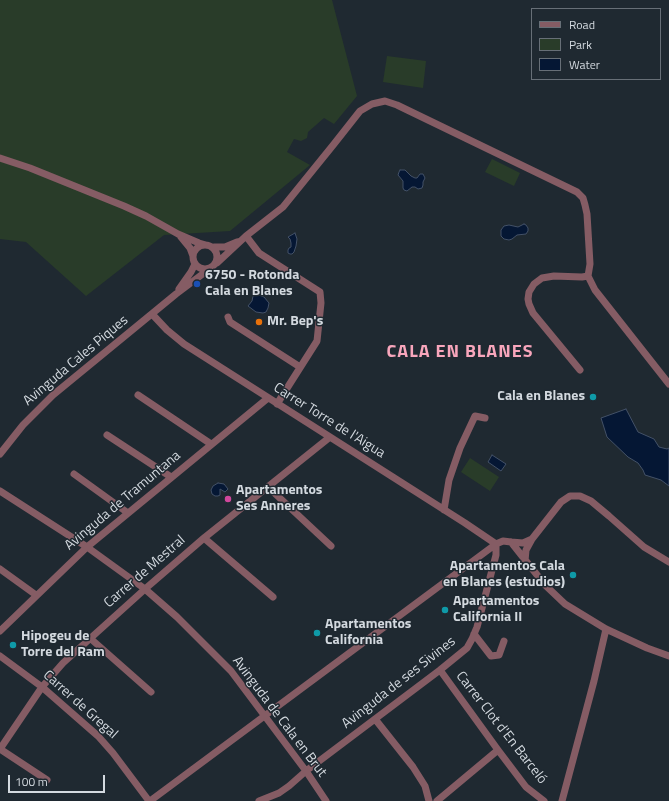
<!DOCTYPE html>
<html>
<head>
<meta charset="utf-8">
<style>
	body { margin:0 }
	#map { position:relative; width:669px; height:801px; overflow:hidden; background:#1f2931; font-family:"Titillium Web",sans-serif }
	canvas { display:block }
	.legend { position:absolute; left:531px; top:8px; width:130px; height:72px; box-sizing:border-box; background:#1f2931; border:1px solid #676f77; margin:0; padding:5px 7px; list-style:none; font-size:12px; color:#d3d9df }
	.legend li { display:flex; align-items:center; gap:8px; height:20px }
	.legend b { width:20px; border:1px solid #676f77 }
	.scale { position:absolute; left:8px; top:775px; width:97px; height:18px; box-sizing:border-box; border:2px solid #d3d9df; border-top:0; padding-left:5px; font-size:12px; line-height:14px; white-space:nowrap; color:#d3d9df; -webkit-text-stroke:3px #1f2931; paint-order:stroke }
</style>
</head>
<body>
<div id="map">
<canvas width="669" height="801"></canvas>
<ul class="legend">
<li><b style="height:5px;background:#855c64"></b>Road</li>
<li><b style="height:11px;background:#293c29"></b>Park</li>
<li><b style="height:11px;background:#051734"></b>Water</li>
</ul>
<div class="scale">100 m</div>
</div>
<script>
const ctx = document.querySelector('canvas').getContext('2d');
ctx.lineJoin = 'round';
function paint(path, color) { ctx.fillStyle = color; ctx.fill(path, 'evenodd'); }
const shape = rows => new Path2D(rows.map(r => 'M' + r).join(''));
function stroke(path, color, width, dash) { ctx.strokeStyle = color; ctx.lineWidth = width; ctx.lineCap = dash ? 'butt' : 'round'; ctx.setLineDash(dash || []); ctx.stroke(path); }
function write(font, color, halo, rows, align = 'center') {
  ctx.font = font + ' "Titillium Web",sans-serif'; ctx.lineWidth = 3; ctx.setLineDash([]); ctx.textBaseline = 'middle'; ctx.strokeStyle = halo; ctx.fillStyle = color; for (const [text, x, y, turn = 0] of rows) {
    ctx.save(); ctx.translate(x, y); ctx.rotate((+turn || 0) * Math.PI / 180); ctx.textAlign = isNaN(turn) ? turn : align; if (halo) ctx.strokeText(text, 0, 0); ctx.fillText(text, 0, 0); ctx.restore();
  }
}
paint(shape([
	[0,0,332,0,357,96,334,124,324,118,308,132,307,138,301,141,294,139,287,152,310,165,230,231,164,235,86,296,26,242,0,239],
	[387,56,426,61,423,88,383,82],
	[492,159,520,173,514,186,485,172],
	[470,458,499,477,490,491,461,472]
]), '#293c29');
const water = shape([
	[400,170,405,170,411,176,415,178,417,178,420,174,423,174,425,178,423,182,423,185,422,188,418,189,415,187,412,187,407,191,404,190,403,188,403,181,398,175,399,172,400,170],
	[524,224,526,225,528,228,528,231,526,234,517,235,512,239,509,240,504,239,501,236,501,230,504,226,509,225,518,227,524,224],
	[295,233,297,239,296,246,294,252,292,254,290,254,288,253,288,250,289,248,291,247,291,243,290,239,288,237,295,233],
	[257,294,264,297,269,303,268,308,266,312,263,313,256,312,248,306,252,301,253,296,257,294],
	[626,409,638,432,654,439,659,447,667,449,669,448,669,486,661,480,645,475,643,470,638,463,628,457,607,437,601,418,626,409],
	[492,455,506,464,501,471,488,462,492,455],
	[218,483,224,484,228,489,225,492,220,489,220,495,218,496,215,496,212,494,211,490,213,486,218,483]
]);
paint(water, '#051734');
stroke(water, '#435167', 1);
stroke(shape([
	[0,158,30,168,124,206,146,216,178,234,199,243,206,245],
	[246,236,259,253,320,292,321,303,317,341,277,404],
	[181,237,190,248,193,256],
	'193 257a12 12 0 1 1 24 0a12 12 0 1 1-24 0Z',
	[214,247,225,247,237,242],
	[217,263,246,236,283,207,334,144,360,111,372,104,385,101,397,105,577,192,583,198,585,205,587,214,590,264,588,276],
	[588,276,595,290,669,384],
	[179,289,191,272,195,264],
	[152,314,167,330,184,344,465,523,496,544],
	[228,317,230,322,300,367],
	[580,370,533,313,529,304,528,299,529,292,534,284,542,278,554,276,582,277,588,276],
	[138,395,211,444],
	[107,435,171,477],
	[0,454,23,425,53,395,176,294,208,270],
	[74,474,128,513],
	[268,487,331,546],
	[0,491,87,547,145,589,177,617,231,671,306,771,326,801],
	[444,510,449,480,460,448,475,416,485,418],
	[204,538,273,597],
	[511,542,545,585,565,604,606,629,647,648,669,656],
	[525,561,526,550,532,539],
	[0,569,36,595],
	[0,631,87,547,268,398],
	[474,634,491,656,499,655,504,641],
	[91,639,151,692],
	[0,656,42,687,98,736,113,753,149,801],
	[440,670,498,750,526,787,544,801],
	[375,719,413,767,425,786,429,801],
	[0,749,42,687,63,663,145,589,204,538,330,437],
	[0,749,47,780],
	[150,801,496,544,503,541,511,542,523,543,532,539,561,502,570,496,580,496,591,501,609,516,644,547,669,562],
	[259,801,279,793,289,786,306,771,440,670,467,648,472,639,477,627,496,555,496,544],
	[437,801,498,750],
	[562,801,594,681,606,629]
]), '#855c64', 7);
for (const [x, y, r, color] of [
	[197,284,4,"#1a4fb4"],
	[259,322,4,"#e8710a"],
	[593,397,4,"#0f9aa8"],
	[228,499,4,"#d1479c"],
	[573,575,4,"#0f9aa8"],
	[445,610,4,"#0f9aa8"],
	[317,633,4,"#0f9aa8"],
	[13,645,4,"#0f9aa8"]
]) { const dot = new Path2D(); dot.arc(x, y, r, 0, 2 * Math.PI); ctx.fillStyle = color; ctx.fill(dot); stroke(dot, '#1f2931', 1.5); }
write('bold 14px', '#d3d9df', '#1f2931', [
	["6750 - Rotonda",205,276],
	["Cala en Blanes",205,292],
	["Mr. Bep's",267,322],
	["Cala en Blanes",585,397,"right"],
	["Apartamentos",236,491],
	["Ses Anneres",236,507],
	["Apartamentos Cala",565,567,"right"],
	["en Blanes (estudios)",565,583,"right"],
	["Apartamentos",453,602],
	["California II",453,618],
	["Apartamentos",325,625],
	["California",325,641],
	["Hipogeu de",21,637],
	["Torre del Ram",21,653]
], 'left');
write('14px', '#d3d9df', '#1f2931', [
	["Avinguda Cales Piques",76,361,-40],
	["Carrer Torre de l'Aigua",329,421,32],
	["Avinguda de Tramuntana",123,501,-40],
	["Carrer de Mestral",145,572,-41],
	["Avinguda de ses Sivines",399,683,-38],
	["Carrer de Gregal",80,705,42],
	["Avinguda de Cala en Brut",279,717,53],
	["Carrer Clot d'En Barceló",501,728,52]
]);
ctx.letterSpacing = '1px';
write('bold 18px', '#f8a6bc', '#1f2931', [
	["CALA EN BLANES",460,353]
]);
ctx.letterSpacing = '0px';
</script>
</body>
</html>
